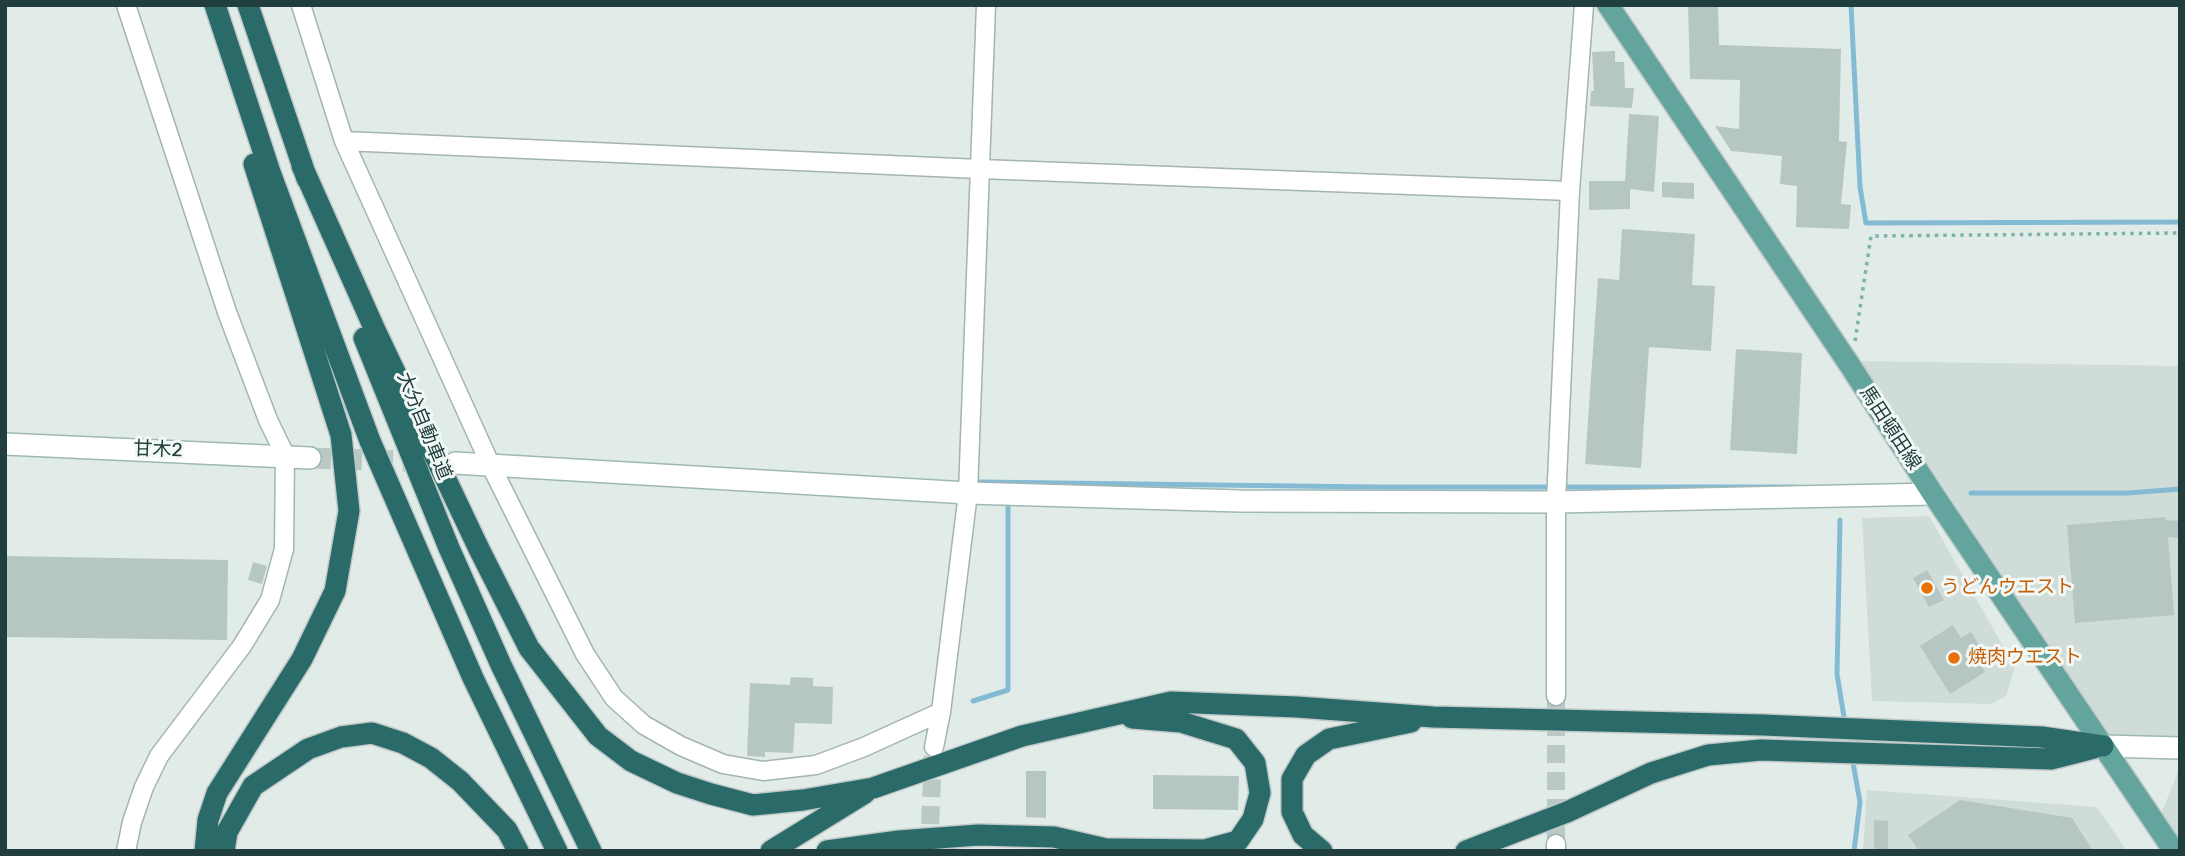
<!DOCTYPE html>
<html>
<head>
<meta charset="utf-8">
<style>
	body { margin:0 }
	#map { position:relative; width:2185px; height:856px; overflow:hidden; background:#e1ece9; font-family:Rubik,sans-serif }
	canvas { display:block }
	.frame { position:absolute; inset:0; border:7px solid #203e3b; pointer-events:none }
</style>
</head>
<body>
<div id="map">
<canvas width="2185" height="856"></canvas>
<div class="frame"></div>
</div>
<script>
const ctx = document.querySelector('canvas').getContext('2d');
ctx.lineJoin = 'round';
function paint(path, color) { ctx.fillStyle = color; ctx.fill(path, 'evenodd'); }
const shape = rows => new Path2D(rows.map(r => 'M' + r).join(''));
function stroke(path, color, width, dash) { ctx.strokeStyle = color; ctx.lineWidth = width; ctx.lineCap = dash ? 'butt' : 'round'; ctx.setLineDash(dash || []); ctx.stroke(path); }
function write(font, color, halo, rows, align = 'center') {
  ctx.font = font + ' Rubik,"Noto Sans JP",sans-serif'; ctx.lineWidth = 6; ctx.setLineDash([]); ctx.textBaseline = 'middle'; ctx.strokeStyle = halo; ctx.fillStyle = color; for (const [text, x, y, turn = 0] of rows) {
    ctx.save(); ctx.translate(x, y); ctx.rotate((+turn || 0) * Math.PI / 180); ctx.textAlign = isNaN(turn) ? turn : align; if (halo) ctx.strokeText(text, 0, 0); ctx.fillText(text, 0, 0); ctx.restore();
  }
}
paint(shape([
	[1860,361,2180,366,2180,741,2110,739],
	[1929,516,2015,667,2006,696,1991,704,1872,701,1862,518],
	[2179,769,2180,769,2180,840,2162,812],
	[1867,790,2097,807,2127,851,1863,851]
]), '#cfdcd8');
stroke(shape([
	[1851,5,1860,187,1866,223,2180,222],
	[980,482,1374,487,1797,487],
	[1971,493,2128,493,2180,489],
	[1840,520,1837,674,1845,723],
	[973,701,1008,690,1008,500],
	[1852,757,1860,802,1854,851]
]), '#85bad4', 5);
paint(shape([
	[1688,5,1718,5,1719,45,1841,49,1839,141,1847,142,1841,204,1851,205,1849,229,1796,227,1797,186,1780,184,1782,156,1731,151,1715,126,1739,129,1740,80,1690,79],
	[1615,51,1615,62,1624,62,1625,88,1634,88,1632,108,1590,106,1591,91,1594,91,1592,52],
	[1629,114,1659,116,1654,192,1630,189,1630,209,1589,210,1589,181,1625,181],
	[1662,182,1694,183,1694,199,1662,197],
	[1622,229,1695,234,1692,285,1715,286,1711,351,1649,347,1641,468,1585,464,1598,278,1619,280],
	[1736,349,1802,353,1797,454,1730,450],
	[2166,517,2166,520,2180,521,2180,538,2168,537,2174,615,2075,623,2067,525],
	[5,556,228,560,227,640,5,637],
	[253,562,267,566,262,584,248,580],
	[1927,570,1944,600,1929,607,1913,578],
	[1953,625,1961,638,1971,632,1985,654,1977,659,1985,672,1950,694,1920,646],
	[791,677,813,678,813,686,833,687,832,724,795,723,793,753,765,752,765,757,747,756,750,683,790,685],
	[1026,771,1046,771,1046,818,1026,817],
	[1153,775,1239,776,1238,810,1153,809],
	[1960,800,2072,818,2093,851,1919,851,1908,835],
	[1874,820,1888,821,1888,849,1874,849]
]), '#b6c7c3');
stroke(shape([
	[1556,844,1556,696],
	[929,851,933,756]
]), '#bac9c6', 18, [18, 9]);
stroke(shape([
	[310,458,430,462]
]), '#bac9c6', 21, [21, 10]);
const street = shape([
	[301,5,344,141,491,466,585,654,614,698,644,725,681,746,723,764,763,771,816,765,864,747,941,712],
	[344,141,980,169,1570,191],
	[1556,696,1556,502,1570,191,1584,5],
	[934,747,941,712,968,493,986,5],
	[126,851,132,822,144,787,159,756,242,646,270,600,284,549,285,455,268,420,227,312,126,5],
	[1556,851,1556,844]
]);
const secondary = shape([
	[5,444,310,458],
	[455,463,968,493,1240,501,1556,502,1933,494],
	[2103,746,2180,748]
]);
const primary = shape([
	[1608,5,1851,367,1933,494,2174,851]
]);
const highway = shape([
	[215,5,271,175,370,441,473,678,557,851],
	[248,5,307,179],
	[302,166,375,330,479,549,529,648,598,736,631,761,677,783,711,794,753,805,803,800,873,788,1022,736,1171,702,1297,707,1433,717,1763,725,2042,737,2103,746],
	[364,338,449,548,501,665,591,851],
	[1110,849,1205,850,1238,841,1253,819,1260,793,1255,763,1236,739,1181,722,1132,718],
	[205,851,208,820,217,793,302,659,335,591,349,511,341,435,254,164],
	[224,851,227,832,253,786,308,749,341,737,372,733,403,743,431,758,460,781,507,830,518,851],
	[771,851,865,793],
	[827,851,899,841,978,835,1054,837,1115,851],
	[1322,851,1303,835,1292,812,1292,779,1306,755,1329,739,1411,722],
	[1466,851,1567,812,1651,773,1708,755,1761,750,2051,759,2094,748]
]);
stroke(street, '#a3b4b1', 21);
stroke(secondary, '#9eb8b4', 24);
stroke(primary, '#c1c9c8', 24);
stroke(highway, '#c1c9c8', 24);
stroke(shape([
	[1855,341,1871,236,2180,233]
]), '#7fb1ab', 3.5, [3.5, 5]);
stroke(street, '#fff', 18);
stroke(secondary, '#fff', 21);
stroke(primary, '#63a49f', 21);
stroke(highway, '#2a6b6a', 21);
for (const [x, y, r, color] of [
	[1927,588,7,"#e8710a"],
	[1954,658,7,"#e8710a"]
]) { const dot = new Path2D(); dot.arc(x, y, r, 0, 2 * Math.PI); ctx.fillStyle = color; ctx.fill(dot); stroke(dot, '#f1f8f6', 2.5); }
write('19px', '#203e3b', '#f1f8f6', [
	["大分自動車道",424,426,68],
	["馬田頓田線",1890,428,57],
	["甘木2",158,450,2]
]);
write('19px', '#c56008', '#f1f8f6', [
	["うどんウエスト",1941,588],
	["焼肉ウエスト",1968,658]
], 'left');
</script>
</body>
</html>
